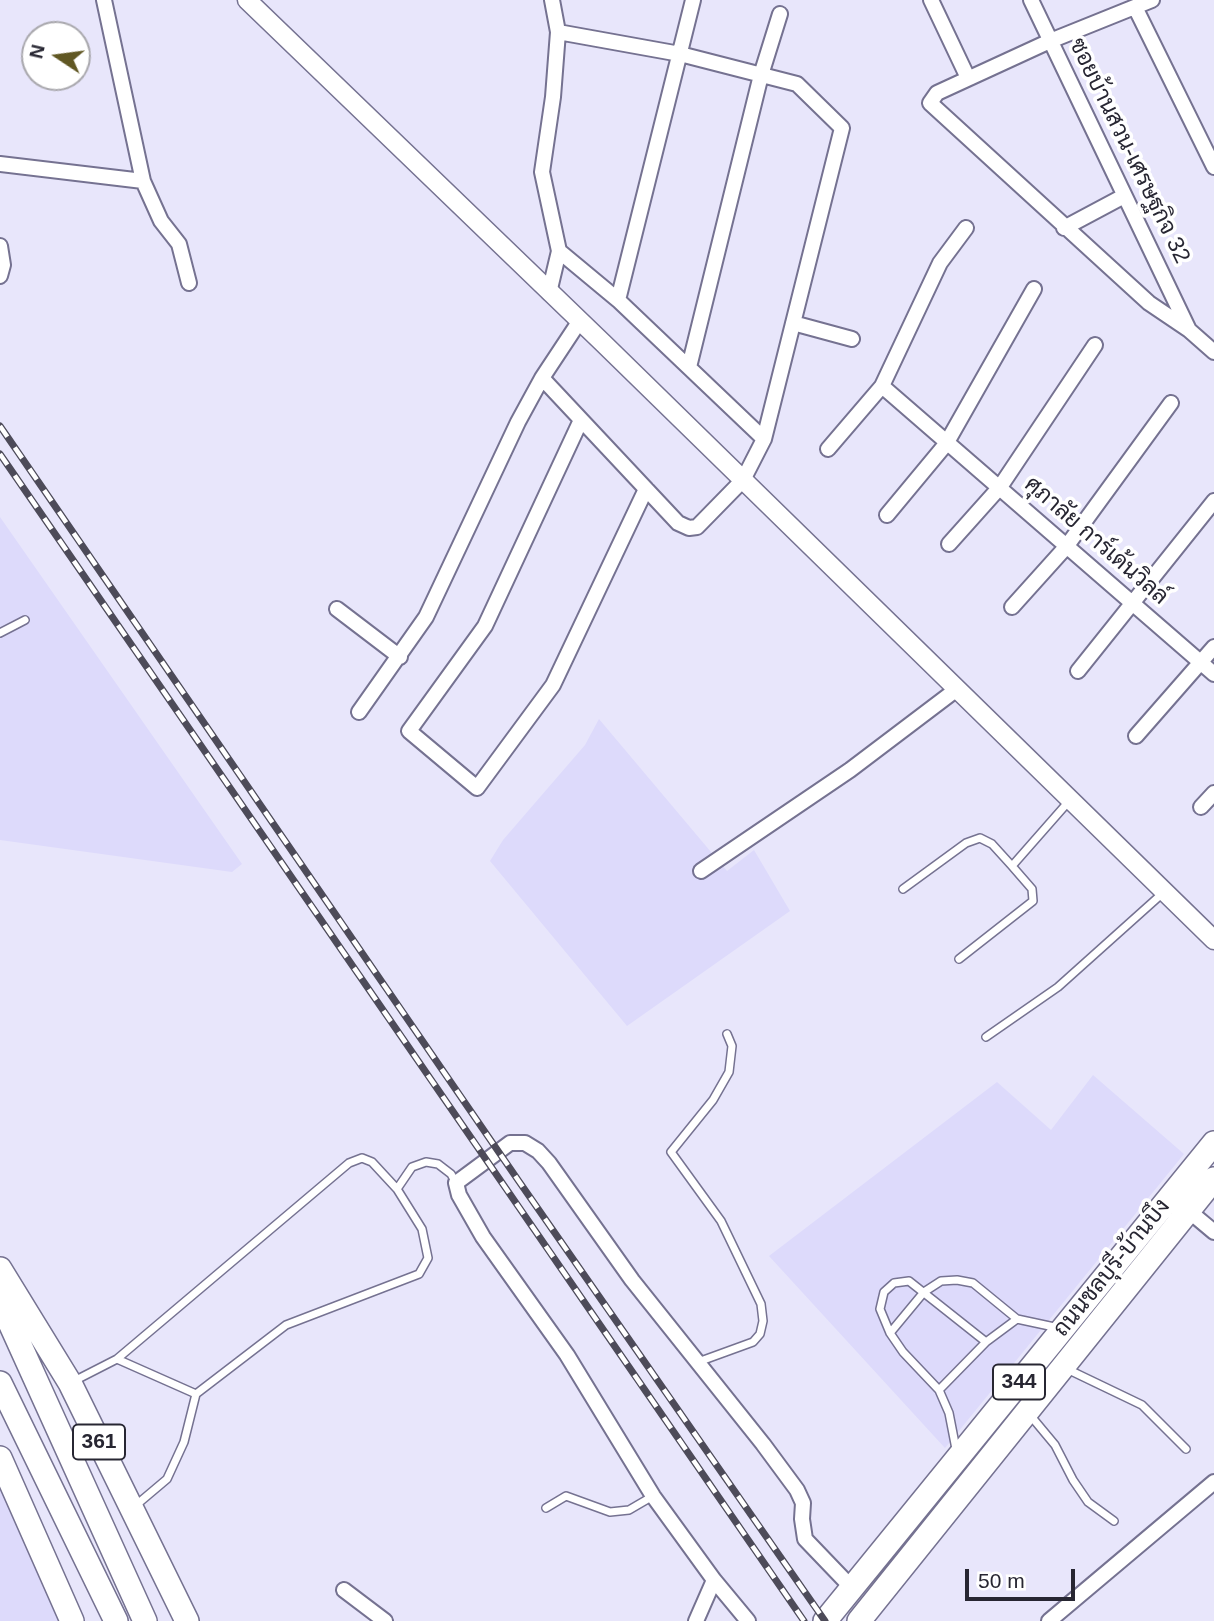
<!DOCTYPE html>
<html>
<head>
<meta charset="utf-8">
<style>
	body { margin:0 }
	#map { position:relative; width:1214px; height:1621px; overflow:hidden; background:#e8e6fb; font-family:Helvetica,sans-serif }
	canvas { display:block }
	.north { position:absolute; left:21px; top:21px; width:70px; height:70px; box-sizing:border-box; background:#fff; border:2px solid #a9a8ad; border-radius:50%; rotate:283deg; font-size:19px; font-weight:700; line-height:28px; text-align:center; color:#272632 }
	.north::after { content:''; display:block; margin:auto; width:24px; height:32px; background:#605723; clip-path:polygon(50% 0,100% 100%,50% 72%,0 100%) }
	.scale { position:absolute; left:965px; top:1569px; width:110px; height:32px; box-sizing:border-box; border:4px solid #272632; border-top:0; padding-left:9px; font-size:21px; line-height:24px; white-space:nowrap; color:#272632; -webkit-text-stroke:5px #fff; paint-order:stroke }
</style>
</head>
<body>
<div id="map">
<canvas width="1214" height="1621"></canvas>
<div class="north">N</div>
<div class="scale">50 m</div>
</div>
<script>
const ctx = document.querySelector('canvas').getContext('2d');
ctx.lineJoin = 'round';
function paint(path, color) { ctx.fillStyle = color; ctx.fill(path, 'evenodd'); }
const shape = rows => new Path2D(rows.map(r => 'M' + r).join(''));
function stroke(path, color, width, dash) { ctx.strokeStyle = color; ctx.lineWidth = width; ctx.lineCap = dash ? 'butt' : 'round'; ctx.setLineDash(dash || []); ctx.stroke(path); }
function write(font, color, halo, rows, align = 'center') {
  ctx.font = font + ' Helvetica,Sarabun,sans-serif'; ctx.lineWidth = 7; ctx.setLineDash([]); ctx.textBaseline = 'middle'; ctx.strokeStyle = halo; ctx.fillStyle = color; for (const [text, x, y, turn = 0] of rows) {
    ctx.save(); ctx.translate(x, y); ctx.rotate((+turn || 0) * Math.PI / 180); ctx.textAlign = isNaN(turn) ? turn : align; if (halo) ctx.strokeText(text, 0, 0); ctx.fillText(text, 0, 0); ctx.restore();
  }
}
paint(shape([
	[0,517,242,864,232,872,0,840],
	[599,719,727,871,754,850,790,911,627,1026,490,861,503,840,585,745],
	[1093,1075,1184,1154,945,1448,769,1256,997,1082,1051,1130],
	[0,1478,63,1621,0,1621]
]), '#dddafb');
const service = shape([
	[0,633,25,620],
	[903,889,966,843,980,838,992,844,1012,866,1070,800],
	[959,959,1033,901,1032,889,1012,866],
	[986,1037,1058,987,1164,892],
	[890,1333,924,1292,941,1281,957,1280,973,1283,1017,1319,1059,1328],
	[117,1359,349,1163,362,1158,372,1162,397,1189],
	[698,1362,753,1342,760,1334,763,1321,761,1304,721,1221,671,1152,713,1100,729,1072,732,1046,727,1034],
	[1067,1369,1142,1405,1186,1449],
	[74,1381,117,1359,196,1394,286,1325,419,1274,428,1258,422,1229,397,1189,412,1167,426,1162,438,1164,451,1174,456,1183],
	[939,1390,986,1342,1017,1319],
	[1030,1415,1055,1445,1073,1480,1088,1502,1114,1521],
	[956,1449,949,1413,939,1390,903,1352,890,1333,880,1309,884,1292,894,1283,909,1281,986,1342],
	[135,1506,167,1479,184,1442,196,1394],
	[546,1508,566,1496,610,1512,629,1510,653,1496]
]);
const minor = shape([
	[104,0,143,181,161,221,179,244,189,283],
	[931,0,968,78],
	[1031,0,1189,330,1214,352],
	[1152,0,1050,41,937,93,930,103,1149,303,1189,330],
	[1135,7,1214,167],
	[0,164,143,181],
	[1064,228,1124,196],
	[0,246,3,265,0,276],
	[559,251,618,300,764,439],
	[549,293,559,251,542,172,553,97,558,32,552,0],
	[618,300,693,0],
	[793,323,852,339],
	[689,367,761,75,780,14],
	[542,378,678,523,689,528,697,527,743,480,764,439,842,128,797,84,680,54,558,32],
	[882,386,1214,674],
	[581,420,485,626,409,731,477,788,553,685,646,489],
	[828,449,882,386,940,263,966,228],
	[887,515,946,444,1034,289],
	[949,544,1000,487,1095,345],
	[1012,607,1066,547,1171,403],
	[337,609,400,657],
	[1078,671,1214,501],
	[359,712,426,617,518,422,542,378,579,322],
	[1136,736,1214,647],
	[1201,807,1214,793],
	[701,871,850,770,957,689],
	[1189,1211,1214,1232],
	[714,1580,748,1621],
	[344,1590,385,1621],
	[696,1621,714,1580,653,1496,567,1355,483,1237,459,1195,456,1183,510,1143,525,1143,538,1151,549,1163,632,1280,763,1444,797,1490,803,1503,802,1519,805,1539,852,1588],
	[1049,1621,1214,1482]
]);
const tertiary = shape([
	[247,0,603,343,1214,940]
]);
const trunk = shape([
	[0,1269,70,1383,187,1621],
	[0,1301,145,1621],
	[0,1383,116,1621],
	[0,1458,72,1621],
	[825,1621,1214,1143],
	[859,1621,1214,1179]
]);
stroke(service, '#757291', 10);
stroke(minor, '#757291', 18);
stroke(tertiary, '#757291', 21);
stroke(trunk, '#757291', 26);
stroke(service, '#fff', 7);
stroke(minor, '#fff', 14);
stroke(tertiary, '#fff', 18);
stroke(trunk, '#fff', 23);
const rail = shape([
	[0,426,518,1180,825,1621],
	[0,454,804,1621]
]);
stroke(rail, '#4d4b59', 7);
stroke(rail, '#fff', 4.5, [13]);
for (const [x, y, w] of [
	[1019,1382,52],
	[99,1442,52]
]) { const box = new Path2D(); box.roundRect(x - w / 2, y - 17.5, w, 35, 5); ctx.fillStyle = '#fff'; ctx.fill(box); stroke(box, '#272632', 2); }
write('bold 21px', '#272632', null, [
	["344",1019,1382],
	["361",99,1442]
]);
write('23px', '#272632', '#fff', [
	["ซอยบ้านสวน-เศรษฐกิจ 32",1129,151,64],
	["ศุภาลัย การ์เด้นวิลล์",1096,541,41],
	["ถนนชลบุรี-บ้านบึง",1112,1268,-51]
]);
</script>
</body>
</html>
